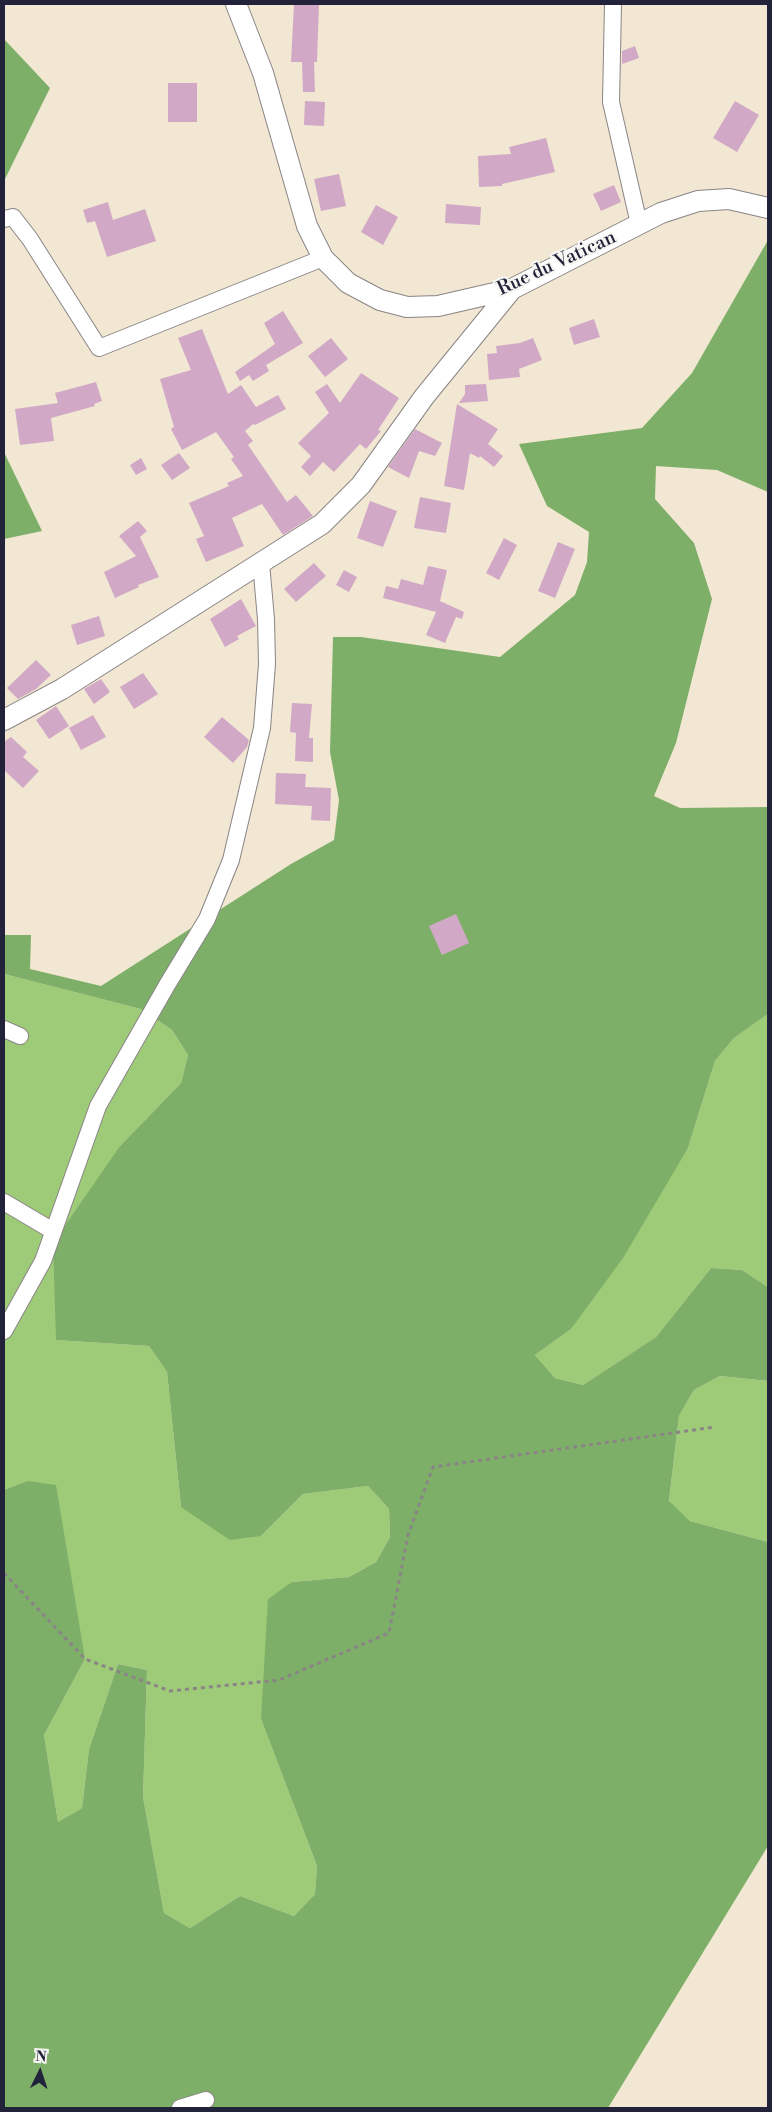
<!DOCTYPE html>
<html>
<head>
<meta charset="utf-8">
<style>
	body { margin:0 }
	#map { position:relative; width:772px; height:2112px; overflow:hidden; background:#f1e7d2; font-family:"Libre Bodoni",serif }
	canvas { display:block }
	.frame { position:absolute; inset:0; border:5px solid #22223b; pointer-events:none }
	.north { position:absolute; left:15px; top:2047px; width:50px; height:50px; -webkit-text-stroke:4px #f6f6f2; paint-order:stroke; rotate:4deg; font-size:14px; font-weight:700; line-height:20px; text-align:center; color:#22223b }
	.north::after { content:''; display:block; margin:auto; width:18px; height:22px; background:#22223b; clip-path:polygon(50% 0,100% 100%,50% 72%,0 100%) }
</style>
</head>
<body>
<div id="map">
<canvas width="772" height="2112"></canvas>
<div class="frame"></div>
<div class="north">N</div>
</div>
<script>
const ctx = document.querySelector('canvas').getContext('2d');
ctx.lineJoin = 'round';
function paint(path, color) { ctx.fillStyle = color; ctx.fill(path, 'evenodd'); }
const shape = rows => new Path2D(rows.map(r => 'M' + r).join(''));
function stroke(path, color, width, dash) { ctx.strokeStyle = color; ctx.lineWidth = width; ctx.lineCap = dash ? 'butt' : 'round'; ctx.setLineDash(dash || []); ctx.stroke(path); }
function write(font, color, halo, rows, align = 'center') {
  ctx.font = font + ' "Libre Bodoni",serif'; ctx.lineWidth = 4.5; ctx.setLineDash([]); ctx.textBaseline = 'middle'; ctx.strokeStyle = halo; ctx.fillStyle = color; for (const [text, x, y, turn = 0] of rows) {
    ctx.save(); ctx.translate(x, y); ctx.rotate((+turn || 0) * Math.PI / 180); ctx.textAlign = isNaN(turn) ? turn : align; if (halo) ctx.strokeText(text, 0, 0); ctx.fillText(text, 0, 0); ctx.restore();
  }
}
paint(shape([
	[4,974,141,1009,172,1030,188,1055,181,1083,120,1146,56,1340,149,1346,167,1372,181,1507,261,1536,303,1494,368,1486,389,1509,390,1537,376,1562,349,1577,292,1582,261,1719,317,1866,315,1894,294,1916,240,1896,190,1928,164,1913,143,1797,147,1670,118,1664,89,1749,82,1808,58,1822,44,1735,85,1659,27,1481,4,1490],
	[768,1014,768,1287,742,1270,711,1268,656,1337,583,1385,555,1378,535,1355,571,1329,688,1148,715,1061,734,1038],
	[720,1376,768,1381,768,1542,690,1521,669,1502,679,1416,694,1390]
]), '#9ecb78');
paint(shape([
	[4,39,50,88,4,181],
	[768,240,768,492,717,470,656,466,655,499,694,543,712,599,676,743,654,796,680,808,768,807,768,1014,734,1038,715,1061,688,1148,623,1258,571,1329,535,1355,555,1378,583,1385,656,1337,711,1268,742,1270,768,1287,768,1381,720,1376,694,1390,679,1416,669,1501,690,1521,768,1542,768,1846,608,2108,4,2108,4,1490,27,1481,56,1485,85,1659,44,1735,58,1822,82,1808,89,1749,118,1664,147,1670,143,1797,164,1913,190,1928,240,1896,294,1916,315,1894,317,1866,261,1719,268,1599,292,1582,349,1577,376,1562,390,1537,389,1509,368,1486,303,1494,261,1536,230,1540,181,1507,167,1372,149,1346,56,1340,53,1243,120,1146,181,1083,188,1055,172,1030,141,1009,4,974,4,935,31,935,30,969,101,986,291,864,334,840,339,800,330,752,333,637,361,637,500,657,575,595,587,562,589,532,547,506,519,444,642,428,692,373],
	[4,452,42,531,4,539]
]), '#7eaf68');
paint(shape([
	[294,4,319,4,317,62,314,62,315,92,303,92,302,62,291,62],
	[635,46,639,58,622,64,622,51],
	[168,83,197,83,197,122,168,122],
	[305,101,325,102,324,126,304,125],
	[735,101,759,115,737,152,713,138],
	[546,138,555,172,502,184,502,186,479,187,478,156,511,154,509,147],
	[339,174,346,206,321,211,314,179],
	[614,185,621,202,601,211,593,194],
	[108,202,113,220,145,209,156,241,107,257,95,221,87,223,83,210],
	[446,204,481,207,480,225,445,223],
	[376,205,398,217,383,245,361,232],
	[283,311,303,343,266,365,269,371,253,381,249,375,240,381,235,372,275,344,264,323],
	[594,319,600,337,574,345,569,328],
	[202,329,228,394,241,385,256,407,278,395,286,409,255,425,253,424,245,431,253,441,248,445,287,502,296,495,313,516,283,535,262,504,232,518,244,546,206,562,196,539,204,536,189,503,229,486,227,483,243,476,231,459,234,457,216,432,182,450,171,429,174,427,160,379,191,370,178,338],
	[331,338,348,359,325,377,308,356],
	[533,338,542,360,519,369,520,377,489,380,487,354,497,353,496,346,520,343],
	[361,373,399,398,378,430,381,431,366,449,360,444,334,472,323,462,310,476,301,467,311,456,298,443,329,413,315,392,327,384,340,403],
	[96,382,102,401,94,404,95,406,51,418,54,441,20,445,15,409,58,403,55,393],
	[486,384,488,401,459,403,465,394,465,385],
	[457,404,498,429,488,444,503,456,494,467,480,456,479,458,470,453,464,490,444,486],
	[415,429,442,443,435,456,419,451,409,478,388,467],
	[179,453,190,468,172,480,161,465],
	[141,458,147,469,136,475,130,465],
	[420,497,451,503,446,533,414,528],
	[370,501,397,511,383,547,357,538],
	[138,521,147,531,140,537,159,577,138,585,139,587,115,598,104,572,136,556,119,536],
	[504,538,517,545,499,580,486,573],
	[558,542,575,549,555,598,538,591],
	[314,563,326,576,296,602,284,589],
	[428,566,447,570,440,601,464,612,462,619,456,617,445,643,426,635,436,612,383,598,386,586,398,589,401,579,423,585],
	[344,570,357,577,349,592,336,585],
	[241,599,256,626,237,636,239,639,225,647,210,619],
	[99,616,105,636,77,645,71,625],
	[36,660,51,675,36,689,18,699,7,688],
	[143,673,158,694,134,709,120,687],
	[101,679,110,692,94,704,84,689],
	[292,703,312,704,309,738,313,738,313,762,295,761,296,733,290,732],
	[56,706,69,726,49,739,36,720],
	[93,715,106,737,81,750,69,728],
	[222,717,249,740,247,747,233,763,204,737],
	[11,737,27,752,23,757,39,771,23,788,4,770,4,742],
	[276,773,306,774,305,787,331,788,330,821,311,820,312,806,275,804],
	[456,914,469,943,442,955,429,926]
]), '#d1a9c6');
const minor = shape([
	[613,4,611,102,639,224],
	[4,219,13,217,30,239,99,348,323,258],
	[4,1029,20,1036],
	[4,1202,53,1231],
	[4,1331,43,1261,98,1106,167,985,207,919,231,860,262,728,267,664,266,619,261,563],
	[180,2108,206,2100]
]);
const tertiary = shape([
	[236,4,263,73,307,226,323,258,348,283,380,300,407,307,438,306,512,289,661,213,698,201,729,199,768,208],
	[4,720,62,689,322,524,361,485,424,397,512,289]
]);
stroke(minor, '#8a8486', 18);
stroke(tertiary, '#8a8486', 22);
stroke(shape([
	[4,1573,85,1659,170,1691,279,1680,389,1633,408,1535,433,1467,715,1427]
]), '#8a8486', 3, [4, 4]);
stroke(minor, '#fff', 16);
stroke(tertiary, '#fff', 20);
write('19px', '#22223b', '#f6f6f2', [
	["Rue du Vatican",557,264,-25]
]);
</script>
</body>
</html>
